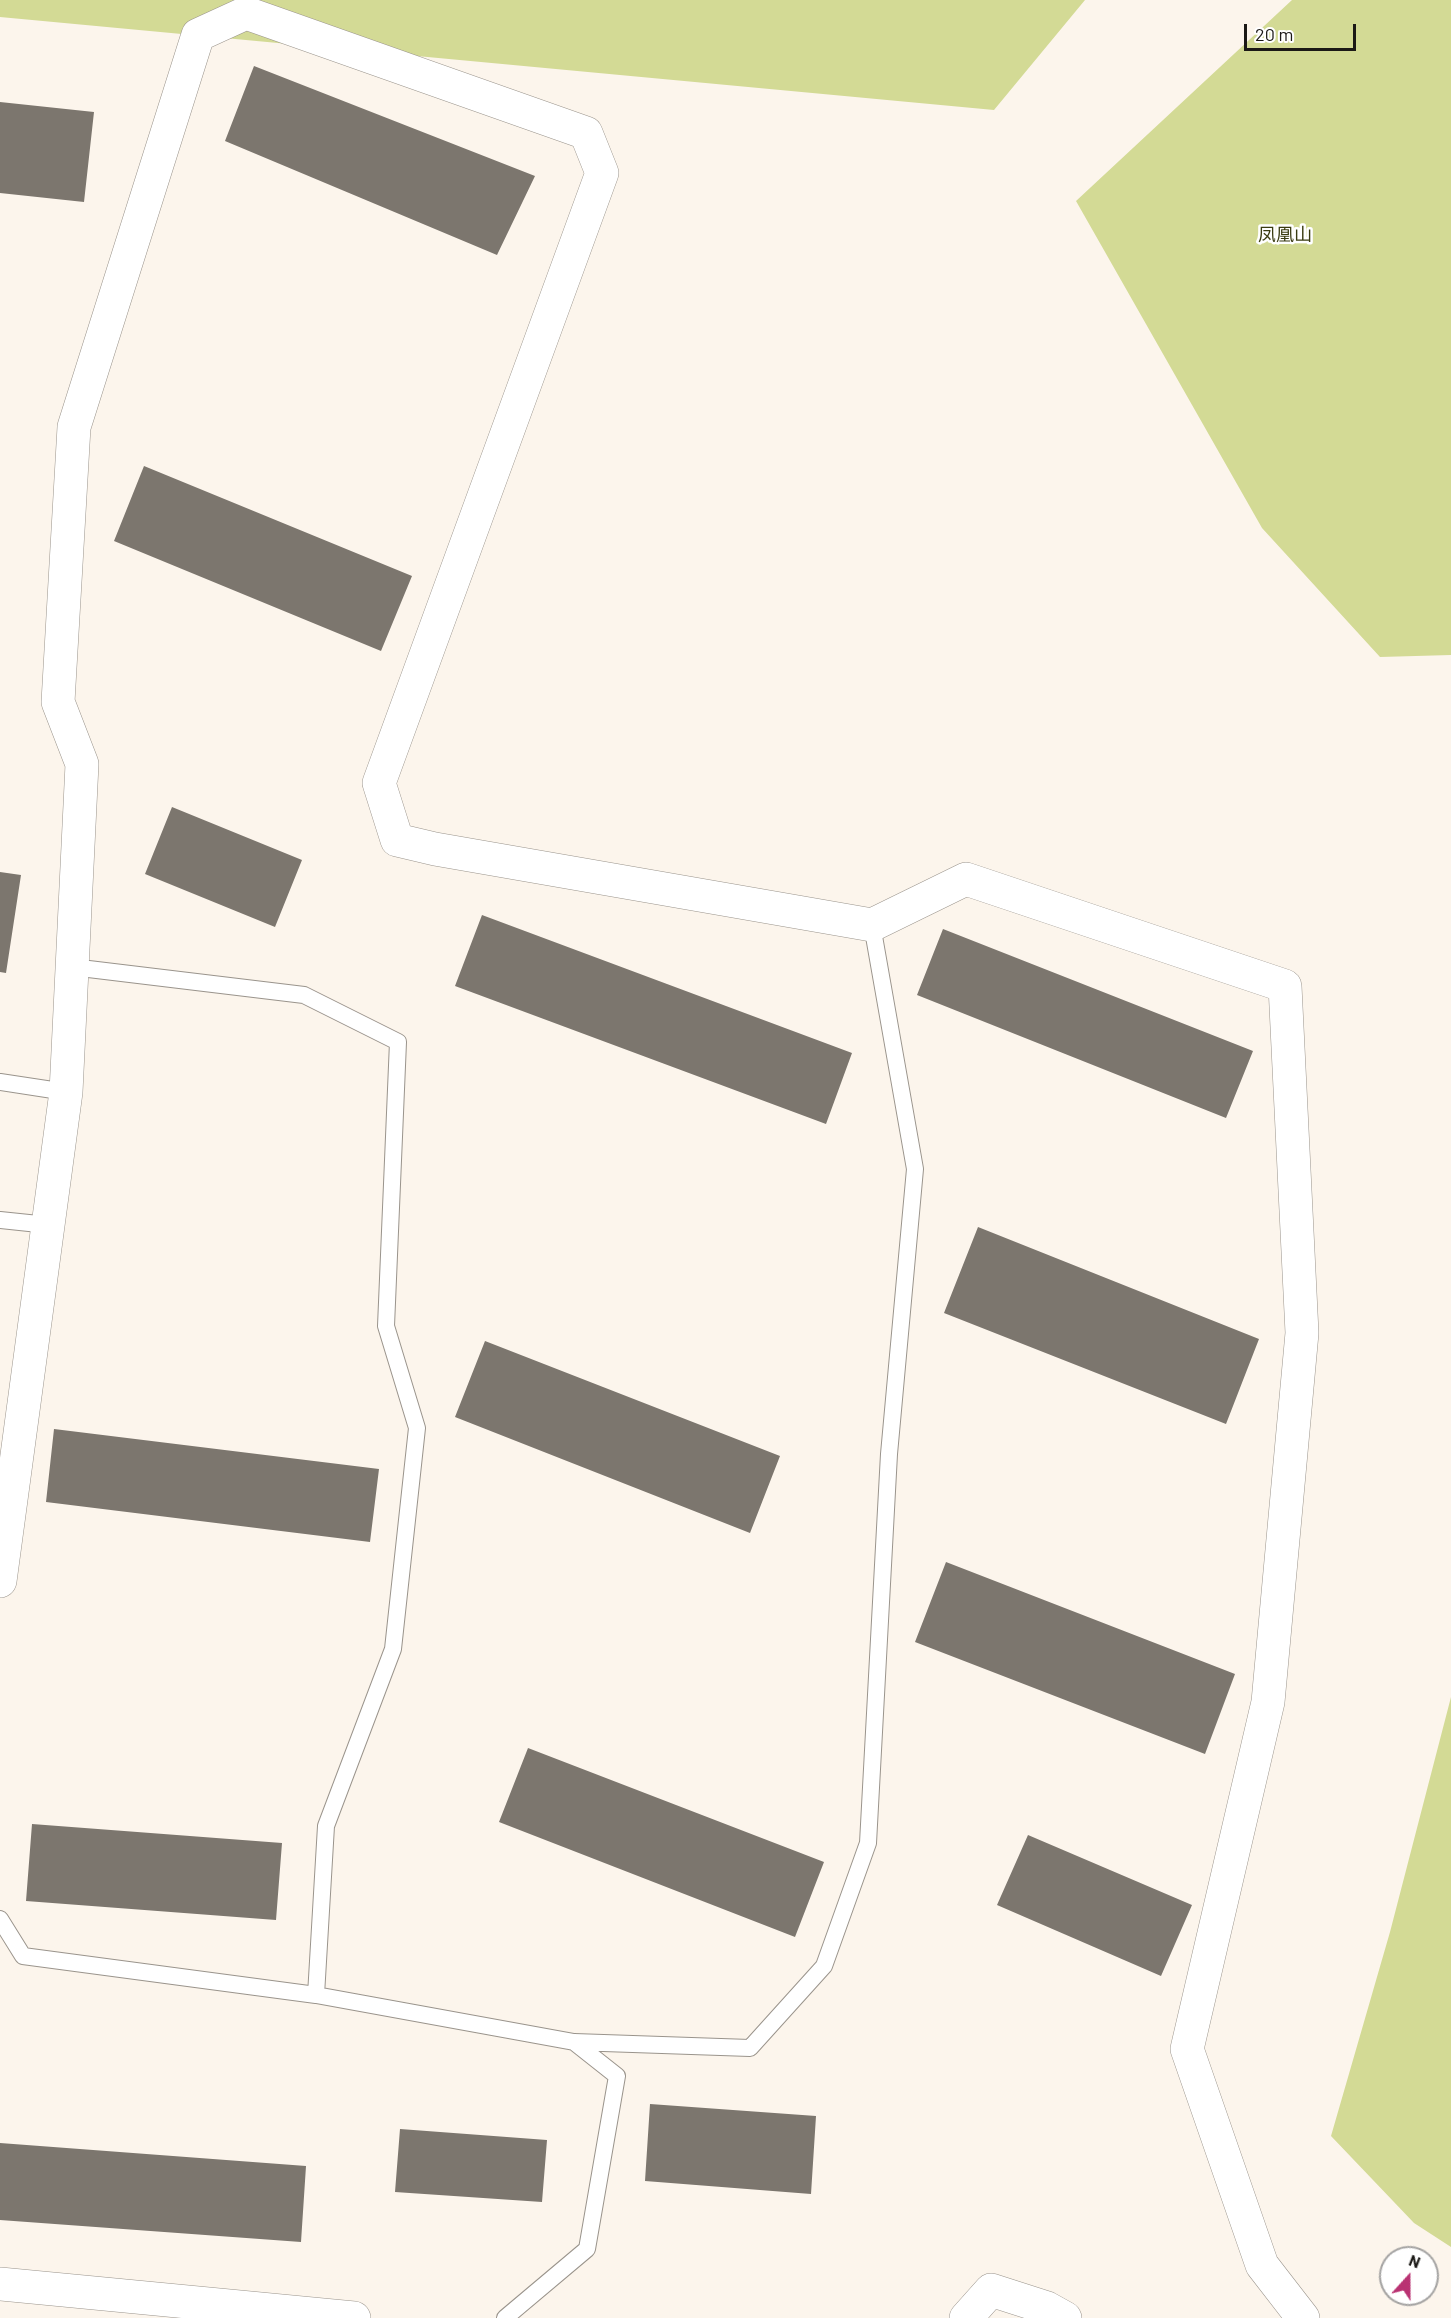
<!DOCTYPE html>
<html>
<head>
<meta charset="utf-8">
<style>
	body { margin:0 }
	#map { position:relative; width:1451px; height:2318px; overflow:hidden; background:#fcf5ec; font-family:Barlow,sans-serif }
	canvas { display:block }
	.north { position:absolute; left:1379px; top:2246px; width:60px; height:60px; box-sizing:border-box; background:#fff; border:2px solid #a4a3a2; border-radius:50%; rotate:21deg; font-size:16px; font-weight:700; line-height:24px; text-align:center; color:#1b1916 }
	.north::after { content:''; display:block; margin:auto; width:21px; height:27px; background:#b93272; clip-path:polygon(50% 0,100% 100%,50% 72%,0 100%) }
	.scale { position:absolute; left:1244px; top:24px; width:112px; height:27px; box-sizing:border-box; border:3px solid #1b1916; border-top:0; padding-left:8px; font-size:18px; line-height:21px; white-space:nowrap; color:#1b1916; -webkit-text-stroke:4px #fff; paint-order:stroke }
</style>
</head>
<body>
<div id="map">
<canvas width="1451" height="2318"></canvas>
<div class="north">N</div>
<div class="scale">20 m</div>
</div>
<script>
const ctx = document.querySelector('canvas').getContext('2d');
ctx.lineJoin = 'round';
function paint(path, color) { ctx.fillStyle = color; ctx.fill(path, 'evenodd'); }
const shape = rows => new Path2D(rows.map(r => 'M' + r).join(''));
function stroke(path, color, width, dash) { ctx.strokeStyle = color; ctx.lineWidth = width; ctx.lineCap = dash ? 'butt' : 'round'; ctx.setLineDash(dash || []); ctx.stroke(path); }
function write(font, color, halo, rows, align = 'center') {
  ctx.font = font + ' Barlow,"Noto Sans SC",sans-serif'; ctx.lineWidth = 5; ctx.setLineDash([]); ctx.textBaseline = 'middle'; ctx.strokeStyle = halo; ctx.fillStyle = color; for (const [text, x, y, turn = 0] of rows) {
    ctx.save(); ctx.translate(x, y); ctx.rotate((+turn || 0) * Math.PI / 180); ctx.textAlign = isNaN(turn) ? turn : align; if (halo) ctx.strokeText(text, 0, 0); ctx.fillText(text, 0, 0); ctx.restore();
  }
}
paint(shape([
	[0,0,1085,0,994,110,0,17],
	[1292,0,1451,0,1451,655,1380,657,1262,528,1076,201],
	[1451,1697,1451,2247,1414,2223,1331,2136,1390,1932]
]), '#d3da95');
paint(shape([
	[254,66,535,176,497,255,225,141],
	[0,102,94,112,84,202,0,193],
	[144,466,412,576,381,651,114,541],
	[172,807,302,860,275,927,145,874],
	[0,872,21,875,6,973,0,972],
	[482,915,852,1053,826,1124,455,986],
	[943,929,1253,1051,1226,1118,917,995],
	[978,1227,1259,1339,1226,1424,944,1313],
	[485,1341,780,1456,750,1533,455,1417],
	[54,1429,379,1469,370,1542,46,1502],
	[946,1562,1235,1674,1205,1754,915,1642],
	[528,1748,824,1862,795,1937,499,1822],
	[32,1824,282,1843,276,1920,26,1901],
	[1028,1835,1192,1905,1161,1976,997,1905],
	[650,2104,816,2116,811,2194,645,2181],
	[400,2129,547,2140,542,2202,395,2192],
	[0,2143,306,2166,301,2242,0,2220]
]), '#7c766e');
const lane = shape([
	[0,1082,66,1092],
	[0,1220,48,1225],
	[0,1919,23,1956,316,1995,326,1826,393,1649,417,1428,386,1326,398,1042,304,995,72,967],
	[316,1995,574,2042,750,2048,824,1966,868,1843,889,1454,915,1169,872,925],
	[505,2318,587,2249,617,2076,574,2042]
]);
const street = shape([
	[0,1581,66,1092,82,764,58,702,74,427,198,35,246,13,586,133,602,173,379,783,397,840,435,849,872,925,966,879,1285,986,1302,1333,1268,1702,1187,2049,1262,2265,1303,2318],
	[0,2284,354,2318],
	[966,2318,991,2290,1047,2308,1065,2318]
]);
stroke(lane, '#9a948c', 18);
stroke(street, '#9a948c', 34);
stroke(lane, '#fff', 16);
stroke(street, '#fff', 33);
write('18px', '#393b10', '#fff', [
	["凤凰山",1285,235]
]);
</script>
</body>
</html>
